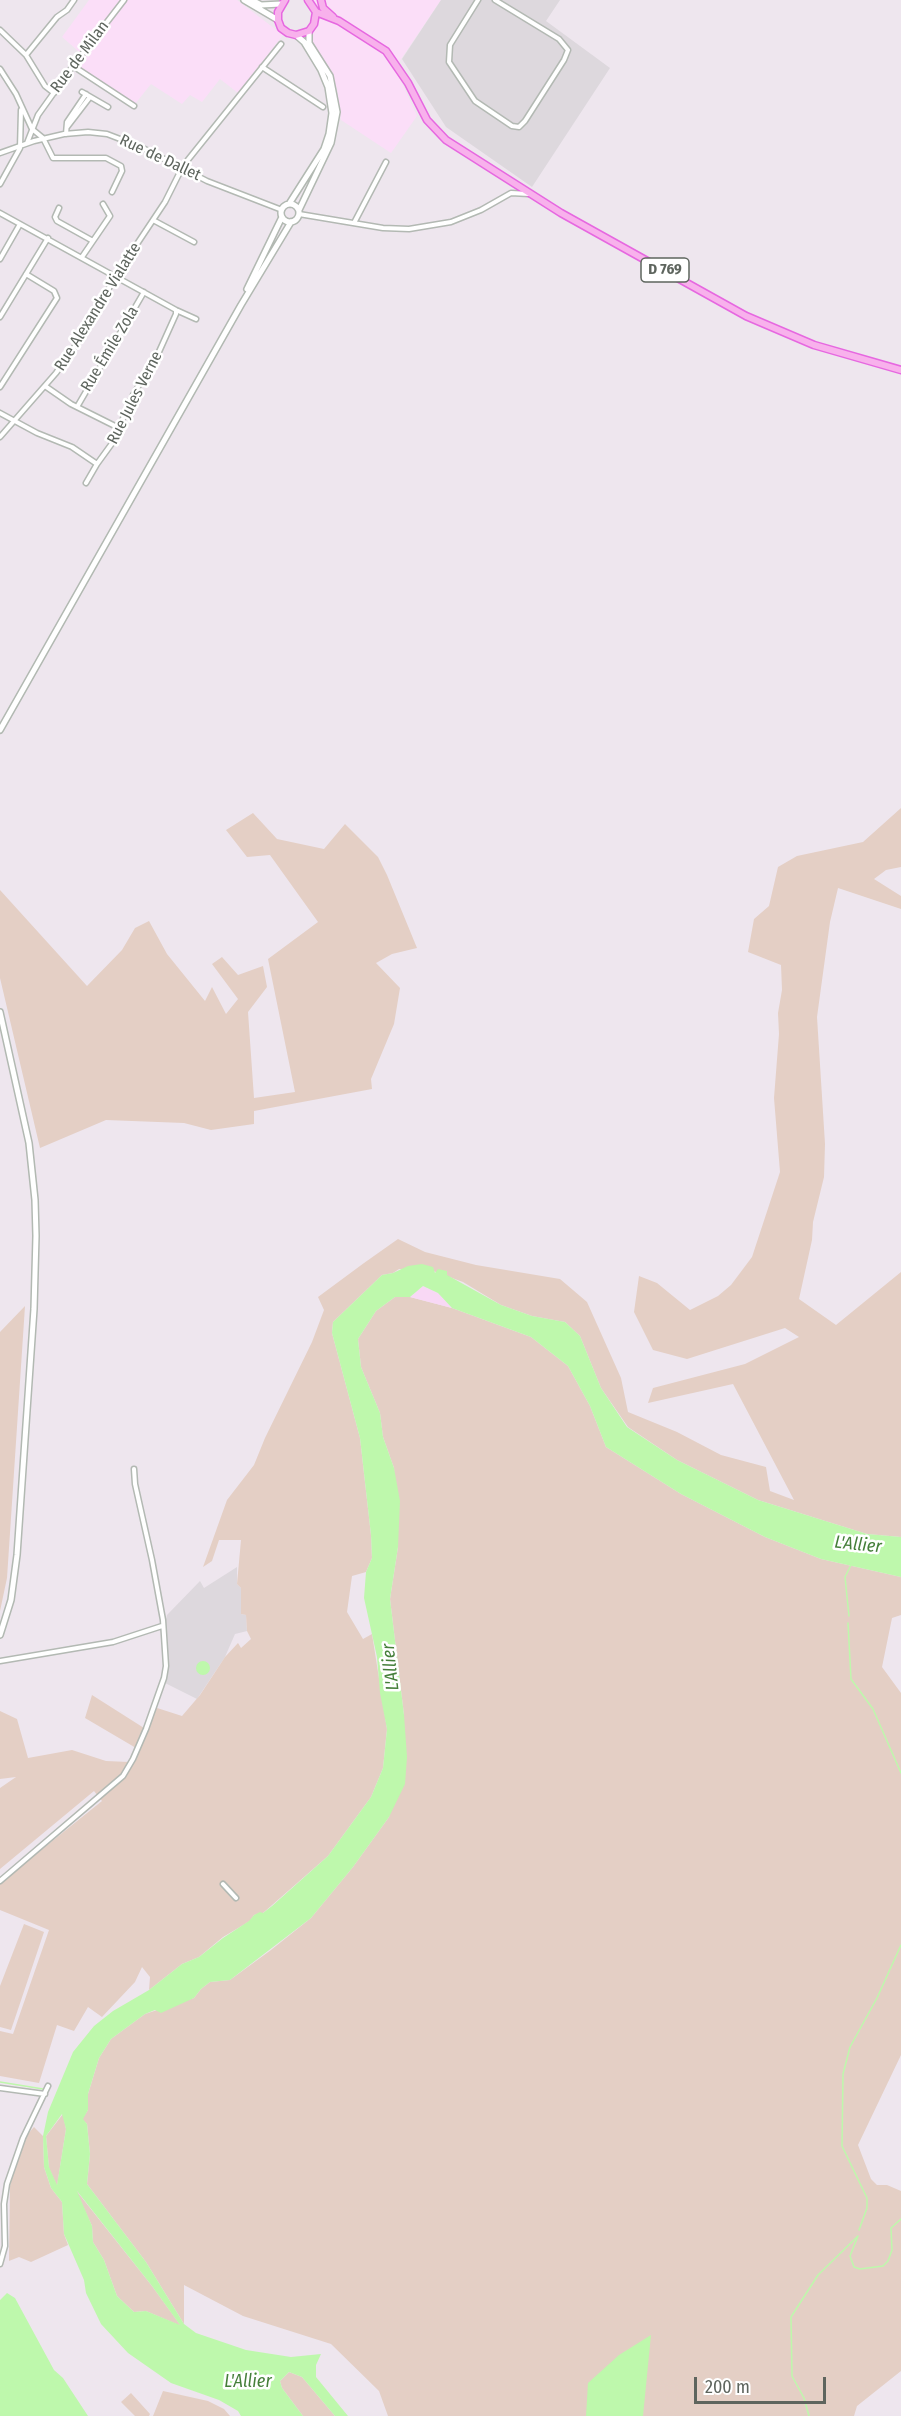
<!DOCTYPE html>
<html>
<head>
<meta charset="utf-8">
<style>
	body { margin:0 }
	#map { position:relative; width:901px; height:2416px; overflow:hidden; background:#eee6ee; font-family:"Fira Sans Condensed",sans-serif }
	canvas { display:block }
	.scale { position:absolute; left:694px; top:2377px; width:132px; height:27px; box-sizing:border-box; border:3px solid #5e655e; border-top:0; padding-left:8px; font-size:18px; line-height:21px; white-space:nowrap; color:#5e655e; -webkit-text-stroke:4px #fff; paint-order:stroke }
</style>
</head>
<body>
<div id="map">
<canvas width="901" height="2416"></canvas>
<div class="scale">200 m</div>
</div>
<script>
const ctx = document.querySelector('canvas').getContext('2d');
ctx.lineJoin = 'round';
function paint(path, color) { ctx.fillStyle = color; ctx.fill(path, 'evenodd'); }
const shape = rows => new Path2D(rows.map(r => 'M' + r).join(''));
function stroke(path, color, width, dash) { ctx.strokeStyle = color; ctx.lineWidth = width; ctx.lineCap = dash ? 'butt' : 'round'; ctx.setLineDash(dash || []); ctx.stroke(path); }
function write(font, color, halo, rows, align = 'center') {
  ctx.font = font + ' "Fira Sans Condensed",sans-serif'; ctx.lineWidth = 5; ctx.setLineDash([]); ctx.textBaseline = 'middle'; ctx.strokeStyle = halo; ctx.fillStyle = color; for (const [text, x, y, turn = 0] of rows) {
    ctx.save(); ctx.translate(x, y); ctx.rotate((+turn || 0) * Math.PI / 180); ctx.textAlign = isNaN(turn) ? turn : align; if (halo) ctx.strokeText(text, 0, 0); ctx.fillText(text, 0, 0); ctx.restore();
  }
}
paint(shape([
	[89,0,237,0,283,35,238,93,220,79,202,102,190,95,182,104,151,84,135,104,80,69,79,66,84,56,62,37],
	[311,0,441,0,395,68,417,116,391,153,341,120,337,89,324,61,312,41,319,7]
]), '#fbdef8');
paint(shape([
	[441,0,560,0,546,21,610,68,532,187,446,127,402,59],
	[237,1567,237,1584,241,1588,241,1614,246,1615,247,1631,235,1634,225,1657,197,1699,165,1683,168,1673,168,1645,164,1628,167,1615,200,1581,204,1588]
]), '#ddd8dd');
paint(shape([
	[901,808,901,867,886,870,874,879,901,896,901,909,838,888,830,922,817,1017,825,1144,824,1177,813,1222,812,1240,799,1299,836,1325,901,1272,901,1537,867,1534,758,1500,677,1460,628,1427,601,1388,580,1336,565,1322,532,1316,501,1305,463,1282,433,1271,399,1269,393,1273,382,1275,333,1322,332,1333,360,1438,371,1535,372,1558,366,1572,352,1576,347,1612,363,1639,372,1634,387,1729,383,1768,371,1797,328,1856,263,1913,254,1915,250,1921,223,1937,199,1957,182,1964,149,1990,150,1977,142,1967,135,1982,102,2017,88,2007,74,2031,57,2025,39,2083,0,2076,0,2031,13,2034,49,1930,0,1910,0,1883,102,1801,94,1791,0,1869,0,1788,16,1777,0,1779,0,1711,17,1719,28,1758,72,1750,106,1761,129,1762,136,1748,85,1718,92,1695,144,1728,154,1707,182,1716,200,1695,225,1657,238,1643,241,1648,251,1639,247,1631,246,1615,241,1614,241,1588,237,1584,241,1540,219,1540,212,1561,203,1567,227,1500,254,1465,265,1438,312,1342,324,1310,318,1297,364,1263,398,1239,425,1252,476,1265,560,1279,587,1302,621,1378,628,1412,677,1432,721,1455,766,1467,770,1491,794,1500,733,1384,648,1403,653,1388,745,1364,799,1337,785,1328,687,1359,653,1350,634,1312,639,1276,657,1283,690,1310,718,1296,731,1285,752,1257,780,1172,774,1098,779,1034,778,1013,782,990,781,965,748,952,754,919,769,906,778,867,797,856,863,842],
	[253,813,277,839,324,849,345,824,378,857,387,875,417,948,392,954,376,963,400,988,394,1024,371,1079,372,1089,254,1111,254,1124,211,1130,184,1123,106,1120,40,1148,0,978,0,890,87,986,122,950,135,928,149,921,167,954,205,1001,212,987,226,1014,238,999,212,964,222,957,238,975,263,966,267,987,248,1012,254,1098,295,1092,268,959,318,922,270,855,247,857,226,830],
	[395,1297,410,1297,452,1308,531,1337,568,1366,590,1406,606,1447,681,1494,765,1537,821,1559,901,1577,901,1615,892,1618,882,1667,901,1693,901,2055,858,2145,871,2179,877,2185,887,2185,901,2191,901,2371,857,2406,854,2416,388,2416,379,2391,331,2344,243,2316,184,2285,184,2324,146,2262,87,2184,90,2154,87,2124,82,2119,88,2110,88,2094,99,2058,111,2039,145,2014,194,1998,201,1989,210,1982,230,1980,271,1950,311,1918,353,1867,389,1817,404,1715,390,1599,398,1547,394,1468,383,1437,380,1413,361,1367,358,1339,376,1311],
	[25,1306,7,1578,0,1611,0,1332],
	[24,1924,44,1932,11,2030,0,2027,0,1986],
	[63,2114,66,2129,57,2186,49,2168,46,2136],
	[34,2127,43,2136,44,2167,51,2188,62,2202,64,2234,68,2245,31,2262,19,2257,9,2261,10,2186,18,2156,27,2135],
	[75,2189,152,2286,181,2326,146,2311,134,2312,117,2296,104,2260,93,2242,92,2226],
	[289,2372,302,2377,335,2416,303,2416,282,2388,280,2381],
	[163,2391,208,2401,224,2409,230,2416,153,2416],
	[131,2393,150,2414,149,2416,135,2416,121,2402]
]), '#e4cfc5');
paint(shape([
	[423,1286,438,1293,452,1308,410,1297]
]), '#f8d8f5');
paint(shape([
	[422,1264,433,1267,435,1273,438,1269,447,1271,447,1275,501,1305,532,1316,565,1322,580,1336,601,1388,627,1427,677,1460,758,1500,867,1534,901,1537,901,1577,821,1559,765,1537,681,1494,606,1447,590,1406,568,1366,531,1337,452,1308,438,1293,423,1286,410,1297,395,1297,376,1311,358,1339,361,1367,380,1413,383,1437,394,1468,400,1501,398,1547,390,1599,404,1715,407,1757,405,1784,389,1817,353,1867,311,1918,230,1980,210,1982,201,1989,194,1998,161,2013,155,2010,145,2014,111,2039,99,2058,88,2094,88,2110,83,2119,87,2124,90,2154,87,2184,146,2262,184,2324,196,2333,246,2350,291,2357,321,2354,316,2365,316,2377,348,2416,335,2416,302,2377,289,2372,280,2381,282,2388,303,2416,241,2416,238,2411,219,2400,171,2383,128,2353,101,2324,86,2293,84,2280,64,2234,62,2202,51,2188,44,2167,43,2136,48,2112,73,2052,94,2026,113,2011,149,1990,182,1964,199,1957,223,1938,249,1921,254,1915,260,1912,263,1913,272,1906,328,1856,371,1797,383,1768,387,1729,380,1693,377,1657,364,1598,366,1572,372,1558,371,1535,360,1438,332,1333,333,1322,382,1275,393,1273,408,1266],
	[62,2114,66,2129,57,2185,49,2167,46,2136],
	[77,2191,152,2286,180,2325,146,2311,134,2312,117,2296,104,2260,93,2242,92,2226],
	'196 1668a7 7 0 1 1 14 0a7 7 0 1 1-14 0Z',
	[7,2293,15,2298,54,2370,63,2378,88,2416,0,2416,0,2300],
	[651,2335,643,2416,586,2416,588,2383,619,2355]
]), '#bef8ac');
stroke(shape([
	[849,1616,845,1577,851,1565],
	[848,1623,851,1679,873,1709,901,1773],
	[0,2082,43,2089],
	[859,2230,867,2208,867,2198,842,2146,843,2074,850,2047,877,1998,901,1945],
	[858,2236,850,2256,854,2267,860,2269,883,2266,888,2261,892,2250,891,2228,901,2219],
	[809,2416,804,2398,792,2376,791,2317,818,2275,858,2236]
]), '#bef8ac', 1.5);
const minor = shape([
	[478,0,450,45,449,62,475,101,512,126,519,127,525,121,564,60,568,50,559,39,495,0],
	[0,30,26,55,45,86,54,93],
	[26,55,57,17,67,10,74,0],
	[73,66,134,106],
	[262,67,323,107],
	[0,69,16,94,32,129,43,138,53,158,106,158,121,166,122,171,112,192],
	[82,92,108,107],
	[67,127,90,97],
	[66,134,67,122,86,94],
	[27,143,38,115,73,66,124,0],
	[0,153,34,141,64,134,88,132,107,134,141,147,207,181,282,210],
	[0,184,20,148,21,110],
	[59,208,55,217,57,221,93,241],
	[0,213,176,310,196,319],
	[299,214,383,228,409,229,451,222,481,210,511,193,529,194],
	[153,220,194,242],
	[354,223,386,162],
	[82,257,110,216,103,204],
	[0,259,20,224],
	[0,317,48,238],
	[45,386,71,404,119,428],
	[0,387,57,298,54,291,26,274],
	[77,407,144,292],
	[0,413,37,433,72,447,97,464],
	[0,437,56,373,80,339,117,274,165,202,183,166,281,44],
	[86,483,97,464,113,442,133,395,158,354,176,314,176,310],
	[0,1661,113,1642,162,1626],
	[0,1881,123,1776,133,1759,146,1729,164,1678,166,1666,163,1620,152,1560,135,1484,134,1469],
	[223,1884,236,1898],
	[0,2088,45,2094],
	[0,2264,5,2246,4,2204,7,2184,23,2138,48,2086]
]);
const secondary = shape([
	[244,0,278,20],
	[252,0,261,5,281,4],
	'281 213a9 9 0 1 1 18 0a9 9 0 1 1-18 0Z',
	[289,204,324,149,329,134,332,113,328,87,321,70,304,42,296,35],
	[299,210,331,143,337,112,330,76,309,43,309,31],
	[247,289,282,217],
	[0,730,241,305,291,222],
	[0,1012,29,1143,35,1200,36,1236,34,1309,17,1555,11,1600,0,1635]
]);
const primary = shape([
	[285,0,278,12,278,20,281,28,288,33,296,35,309,31,314,24,316,12,308,0],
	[321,0,323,8,333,17],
	[316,12,339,21,386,51,408,83,427,120,446,140,561,213,746,316,814,345,901,370]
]);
stroke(minor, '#b3b9b3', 7);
stroke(secondary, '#b2b9b2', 8);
stroke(primary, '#e668e0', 9);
stroke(minor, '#fff', 4);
stroke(secondary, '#fff', 5);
stroke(primary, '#f8b1ec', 6);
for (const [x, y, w] of [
	[665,270,48]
]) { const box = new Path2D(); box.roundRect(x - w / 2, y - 12, w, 24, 4.5); ctx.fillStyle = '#fff'; ctx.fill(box); stroke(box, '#5e655e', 1.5); }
write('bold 15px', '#5e655e', null, [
	["D 769",665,270]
]);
write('16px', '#5e655e', '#fff', [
	["Rue de Milan",80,57,-53],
	["Rue de Dallet",160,158,25],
	["Rue Alexandre Vialatte",98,307,-58],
	["Rue Émile Zola",110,349,-59],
	["Rue Jules Verne",135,398,-63]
]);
write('italic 18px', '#457f3a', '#fff', [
	["L'Allier",858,1545,6],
	["L'Allier",391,1667,-96],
	["L'Allier",248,2382]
]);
</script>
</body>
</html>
